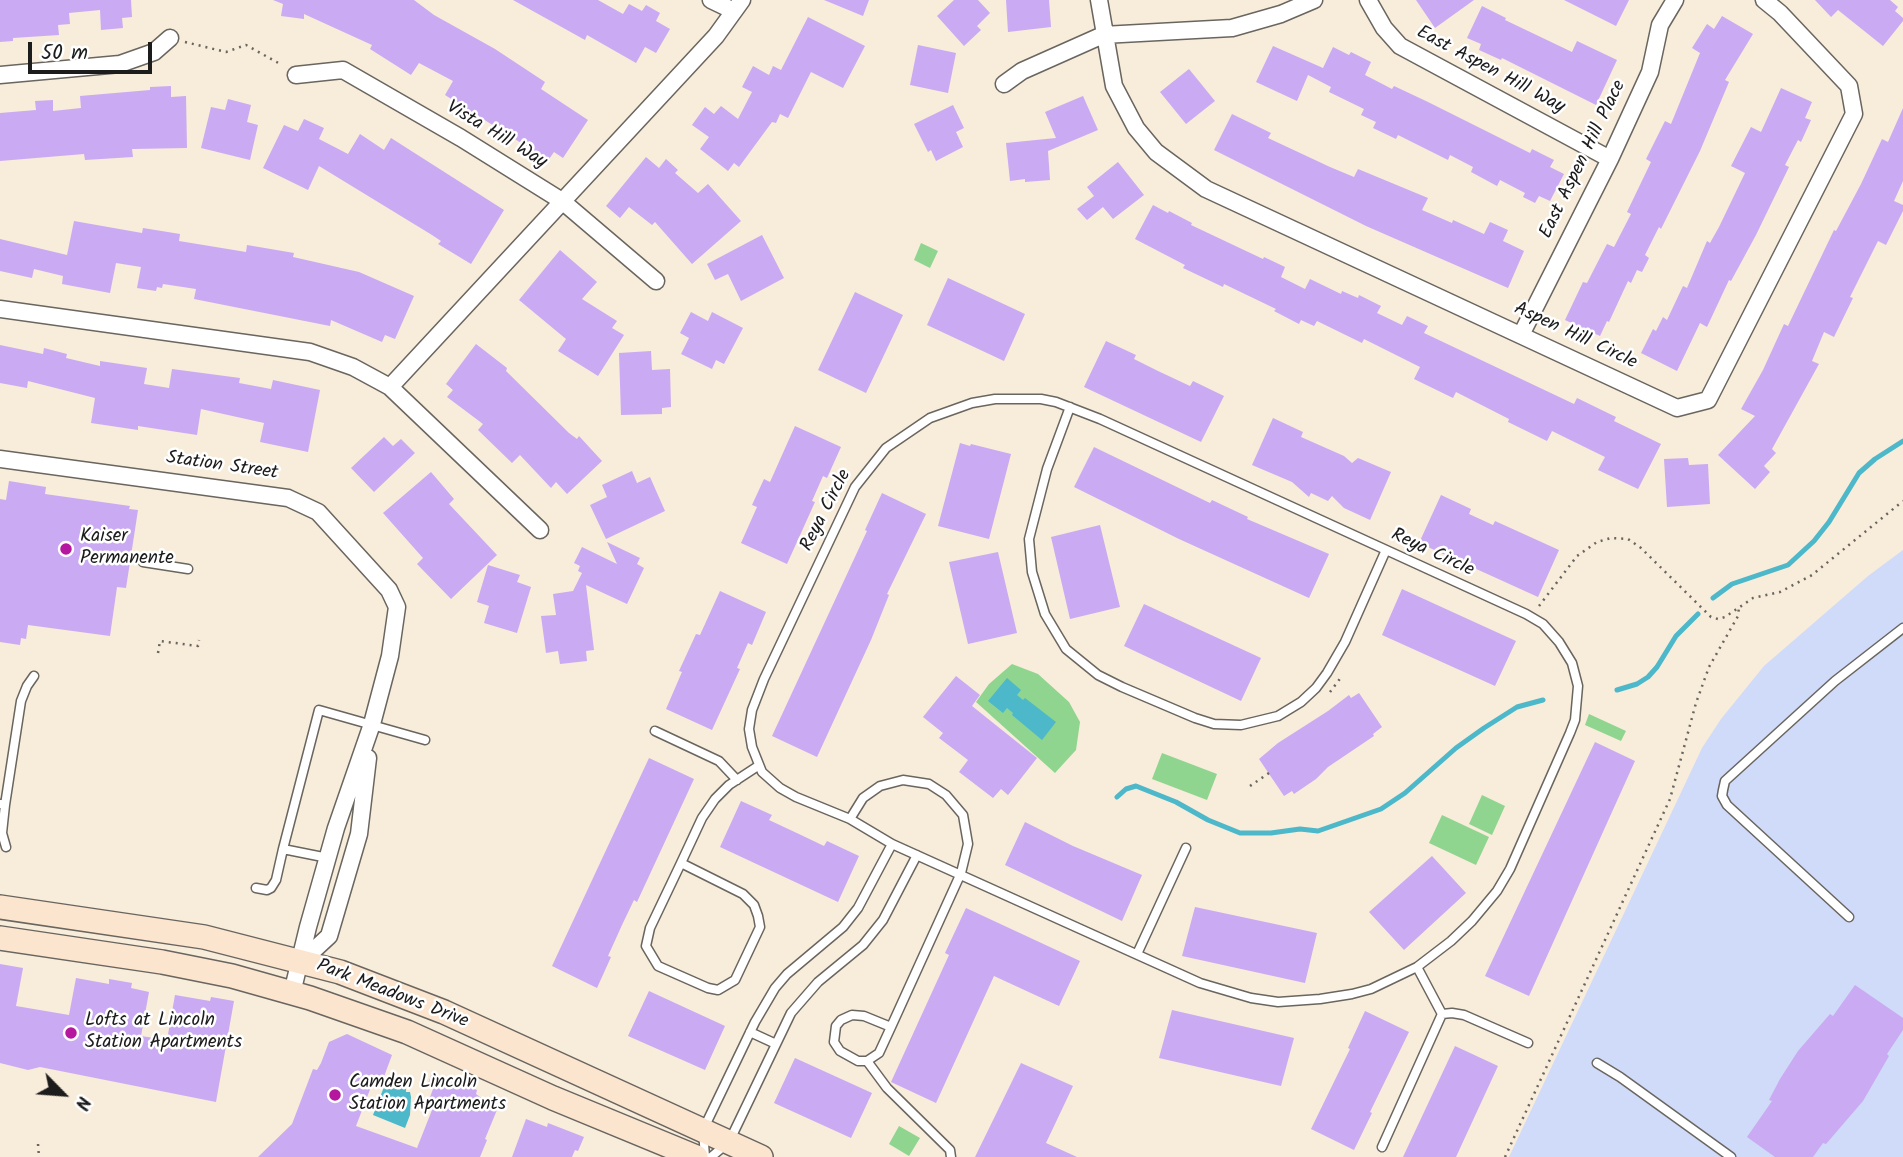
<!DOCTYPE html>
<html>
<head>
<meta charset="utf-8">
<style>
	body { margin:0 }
	#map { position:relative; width:1903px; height:1157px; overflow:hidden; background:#f8ecdb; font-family:Kalam,sans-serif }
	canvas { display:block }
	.north { position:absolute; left:28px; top:1059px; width:70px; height:70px; -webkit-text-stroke:5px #fff; paint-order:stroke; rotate:115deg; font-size:19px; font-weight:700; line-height:28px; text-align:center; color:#1c1c1c }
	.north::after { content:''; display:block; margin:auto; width:24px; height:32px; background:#1c1c1c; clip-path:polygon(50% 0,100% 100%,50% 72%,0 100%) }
	.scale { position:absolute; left:28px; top:42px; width:124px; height:32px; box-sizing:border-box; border:4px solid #1c1c1c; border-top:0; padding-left:9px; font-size:21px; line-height:24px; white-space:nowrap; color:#1c1c1c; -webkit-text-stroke:5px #fff; paint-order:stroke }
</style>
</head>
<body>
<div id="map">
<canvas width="1903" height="1157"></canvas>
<div class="north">N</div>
<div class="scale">50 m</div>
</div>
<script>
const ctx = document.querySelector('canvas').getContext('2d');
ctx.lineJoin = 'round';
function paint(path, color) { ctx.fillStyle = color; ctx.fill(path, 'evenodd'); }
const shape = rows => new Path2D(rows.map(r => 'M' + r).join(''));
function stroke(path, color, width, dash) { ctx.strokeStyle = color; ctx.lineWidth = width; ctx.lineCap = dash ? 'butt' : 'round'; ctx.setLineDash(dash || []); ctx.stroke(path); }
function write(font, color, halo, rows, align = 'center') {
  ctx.font = font + ' Kalam,sans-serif'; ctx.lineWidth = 5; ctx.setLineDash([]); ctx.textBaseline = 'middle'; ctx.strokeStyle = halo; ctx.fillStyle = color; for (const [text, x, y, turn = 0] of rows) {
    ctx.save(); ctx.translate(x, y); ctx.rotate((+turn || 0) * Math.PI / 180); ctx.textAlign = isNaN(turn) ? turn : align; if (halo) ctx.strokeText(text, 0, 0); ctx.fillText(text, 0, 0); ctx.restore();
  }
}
paint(shape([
	[1903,550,1903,1157,1509,1157,1702,748,1721,719,1764,666,1868,576]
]), '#d0daf9');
paint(shape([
	[921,243,938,251,930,268,914,260],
	[1012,664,1038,674,1069,702,1080,722,1076,750,1055,773,976,702,989,684],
	[1589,714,1626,731,1621,741,1585,725],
	[1162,753,1217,774,1207,800,1152,779],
	[1482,795,1505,806,1492,835,1469,824],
	[1442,815,1489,837,1476,865,1429,843],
	[899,1126,920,1138,909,1156,889,1144]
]), '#8fd58f');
paint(shape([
	[1007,678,1021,690,1017,695,1023,700,1025,698,1056,722,1042,740,1012,715,1013,713,1007,708,1003,713,988,701],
	[406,1086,406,1092,410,1092,411,1097,410,1115,405,1128,373,1115,384,1087,390,1089]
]), '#4db8c9');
stroke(shape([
	[1713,598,1732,584,1788,565,1814,541,1829,522,1859,473,1875,459,1903,441],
	[1617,690,1637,684,1648,677,1657,667,1676,636,1698,614],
	[1117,797,1126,789,1136,786,1176,802,1208,820,1240,833,1271,833,1300,829,1318,831,1381,809,1405,793,1456,748,1484,728,1517,707,1543,700]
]), '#4db8c9', 5);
paint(shape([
	[0,0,131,0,132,17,122,18,123,28,101,30,100,10,69,13,70,24,58,25,59,35,13,38,13,41,0,42],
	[273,0,414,0,434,15,495,49,545,82,541,89,588,120,563,158,554,152,547,162,528,150,529,148,445,95,453,81,419,63,411,75,370,49,372,45,304,14,304,19,281,16,283,4],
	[513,0,598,0,623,14,629,4,642,11,646,5,660,13,656,21,670,29,656,53,645,47,636,63,587,35,585,40],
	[824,0,869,0,863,16],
	[954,0,978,0,990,13,977,26,981,30,964,46,937,16],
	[1006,0,1049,0,1051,27,1008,32],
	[1416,0,1474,0,1435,28],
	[1564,0,1629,0,1616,26],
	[1815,0,1890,0,1898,7,1895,11,1903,18,1903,21,1883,46,1838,10,1831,17],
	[1482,6,1506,18,1505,20,1572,52,1577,41,1617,60,1596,105,1502,58,1501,60,1479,50,1481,44,1467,38],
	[1722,16,1753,34,1725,80,1729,82,1700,151,1661,229,1659,227,1645,255,1649,258,1642,272,1637,270,1631,283,1628,281,1609,322,1607,321,1600,336,1565,320,1583,282,1587,283,1607,244,1614,247,1631,214,1627,212,1651,162,1646,159,1665,121,1671,124,1700,53,1692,48,1707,24,1714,29],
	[808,17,865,46,843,88,811,72,788,118,780,114,776,123,772,122,739,167,734,163,728,171,700,149,709,137,692,125,705,107,714,114,721,106,738,119,752,92,742,87,753,66,769,75,773,66,781,70],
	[918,45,956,53,948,93,910,85],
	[1273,46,1323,68,1333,47,1349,55,1351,52,1371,62,1365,75,1392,89,1394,86,1428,102,1530,153,1532,149,1554,160,1550,167,1564,174,1550,201,1539,196,1535,203,1523,197,1525,193,1500,180,1497,186,1471,172,1473,167,1450,155,1448,160,1398,135,1396,139,1373,128,1376,122,1361,115,1364,109,1329,92,1331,87,1308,75,1297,101,1256,82],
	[1189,69,1215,101,1186,124,1160,92],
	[171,86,171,97,186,96,187,148,132,149,133,157,85,160,84,154,0,161,0,113,36,110,35,101,53,100,53,111,81,108,80,96,150,90,150,87],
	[1781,88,1812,102,1805,118,1811,120,1801,142,1798,140,1785,165,1789,167,1756,235,1731,281,1729,280,1707,327,1700,323,1677,371,1641,353,1653,329,1656,331,1663,317,1667,320,1683,286,1687,288,1707,241,1710,243,1719,227,1745,173,1731,166,1751,127,1761,132],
	[1083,96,1098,130,1048,151,1050,180,1025,182,1025,179,1010,181,1006,143,1056,138,1045,112],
	[228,99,251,105,247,122,258,125,250,160,201,148,211,107,225,110],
	[953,105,964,128,956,132,963,147,936,161,931,150,928,152,914,124],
	[1903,108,1903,181,1894,201,1903,205,1903,211,1886,245,1878,241,1850,297,1853,298,1834,337,1824,332,1812,361,1819,364,1772,449,1776,453,1764,466,1770,472,1755,489,1718,455,1755,416,1741,409,1763,370,1784,324,1788,326,1834,230,1836,231,1861,184,1882,139,1888,142],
	[1232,114,1271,133,1268,138,1330,167,1354,177,1358,169,1428,198,1422,210,1452,223,1453,220,1484,234,1490,222,1508,230,1503,241,1524,251,1508,288,1366,226,1214,150],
	[304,119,324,128,319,139,348,154,360,134,384,150,391,138,504,210,471,264,438,244,441,241,432,235,319,166,308,190,263,168,284,125,298,131],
	[646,157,659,168,666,159,678,170,675,173,698,193,708,184,741,221,692,264,655,222,652,225,629,207,620,218,606,206],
	[1118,162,1144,195,1113,219,1103,207,1087,220,1077,209,1094,196,1087,187],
	[1153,205,1168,213,1169,211,1192,223,1191,225,1263,259,1264,257,1285,267,1281,277,1305,289,1310,279,1341,294,1342,291,1358,298,1359,295,1381,306,1377,313,1402,325,1407,316,1428,326,1424,333,1574,404,1577,398,1616,417,1614,421,1661,444,1638,489,1598,470,1605,457,1552,431,1547,441,1508,422,1509,419,1456,392,1453,398,1414,379,1420,367,1364,339,1362,343,1317,321,1314,326,1301,320,1299,324,1274,311,1276,309,1224,284,1223,287,1183,268,1185,265,1135,239],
	[74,221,142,233,143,228,180,234,179,241,246,252,247,245,294,253,293,257,359,272,414,296,395,339,385,335,382,342,331,320,330,326,194,299,196,289,163,284,162,288,157,287,156,291,137,288,141,267,116,263,110,293,62,284,63,276,34,269,32,278,0,271,0,239,67,255],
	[762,235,784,278,741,301,728,274,715,280,707,264],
	[560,250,597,282,582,299,617,321,612,328,624,335,598,376,558,351,566,339,519,300],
	[948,278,1025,314,1004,361,927,325],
	[855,292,903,315,866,393,818,370],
	[691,312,708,321,712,312,743,328,724,364,716,360,712,369,681,354,689,338,680,333],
	[1106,341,1136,355,1134,359,1158,371,1190,386,1193,381,1224,396,1201,442,1084,387],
	[476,344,507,368,506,371,569,433,577,439,579,436,602,461,567,494,556,482,551,488,520,455,512,463,478,430,483,424,447,397,453,390,446,384],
	[0,345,43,354,44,348,67,354,66,358,100,366,100,361,147,368,144,384,169,388,172,369,240,378,239,383,271,389,273,380,320,390,308,452,260,442,264,423,201,409,197,435,138,426,138,430,91,423,95,398,28,381,27,388,0,383],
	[651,351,652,370,670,369,671,407,662,408,662,414,621,415,619,353],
	[1273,418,1303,432,1301,437,1344,456,1352,463,1358,458,1391,472,1370,520,1344,508,1332,496,1328,501,1311,493,1309,497,1292,482,1252,465],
	[795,426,841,447,827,478,823,476,812,501,815,502,787,564,741,543,757,507,752,505,764,479,770,482],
	[384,437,393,446,401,439,415,453,374,492,351,468],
	[960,443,970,446,971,444,1011,454,989,539,938,526],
	[1094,447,1210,503,1212,500,1248,517,1247,519,1329,554,1309,598,1179,539,1074,487],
	[1688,458,1689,465,1708,464,1710,504,1667,507,1664,459],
	[632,471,637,483,650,477,665,511,606,539,590,505,607,497,602,485],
	[431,472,454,499,449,504,497,555,451,599,417,564,423,558,383,513],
	[9,481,46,487,45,494,130,506,129,509,138,510,126,588,117,587,110,636,28,625,26,639,21,638,20,645,0,642,0,499,6,500],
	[882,493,926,514,887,594,889,595,871,640,817,757,772,736,867,531,865,530],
	[1441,495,1471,509,1469,514,1493,525,1495,521,1559,550,1538,597,1419,543],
	[1100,525,1120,607,1070,619,1051,537],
	[607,542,640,558,637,564,644,568,627,604,586,585,594,650,586,651,587,661,560,664,558,651,546,653,541,616,556,615,553,594,573,591,582,573,578,571,580,566,574,563,582,547,617,564],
	[998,552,1017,633,968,644,949,562],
	[488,565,520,575,517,582,531,587,517,633,484,623,489,606,477,602],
	[1402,589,1516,641,1495,686,1382,635],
	[720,591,766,612,752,645,748,643,737,668,740,669,712,730,666,709,682,672,679,671,696,634,700,635],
	[1144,604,1261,658,1241,701,1124,646],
	[956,676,980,695,972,706,1037,758,1008,795,1001,789,993,798,959,772,968,760,939,738,943,733,923,717],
	[1359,693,1382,727,1373,734,1374,736,1328,767,1316,779,1294,794,1292,791,1284,796,1259,759,1278,743,1328,711,1349,695,1351,698],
	[1595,742,1635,761,1529,996,1485,976],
	[649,758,694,779,637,902,634,900,622,925,608,956,611,957,597,988,552,966],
	[741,801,772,815,769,820,801,835,824,846,827,841,859,856,838,902,720,847],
	[1025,822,1073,846,1142,875,1122,921,1005,865],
	[1432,856,1466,893,1404,950,1369,912],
	[1195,907,1317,933,1305,983,1182,956],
	[966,908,1080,961,1059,1006,994,976,936,1103,891,1082,949,955,945,953],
	[0,964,23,968,16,1006,69,1015,76,978,109,984,109,979,132,983,131,988,149,992,141,1036,167,1040,175,995,210,1001,211,997,234,1001,216,1102,40,1067,28,1070,0,1063],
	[1855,985,1903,1018,1903,1030,1887,1054,1889,1056,1863,1101,1826,1144,1823,1143,1813,1157,1775,1157,1747,1137,1772,1101,1769,1100,1780,1079,1798,1051,1830,1014,1833,1016],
	[649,991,725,1026,705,1070,628,1036],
	[1172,1010,1294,1038,1281,1086,1159,1058],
	[1365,1011,1409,1032,1370,1112,1372,1113,1354,1150,1311,1129,1350,1049,1348,1048],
	[347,1034,392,1055,382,1082,374,1079,356,1126,417,1148,432,1110,428,1108,431,1101,429,1100,433,1089,427,1086,432,1073,477,1090,476,1094,480,1097,499,1105,485,1139,487,1140,480,1157,258,1157,292,1124,313,1069,317,1070,321,1063,329,1042],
	[1455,1046,1498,1066,1456,1157,1403,1157],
	[795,1058,872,1093,851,1138,774,1103],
	[1021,1063,1073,1086,1046,1143,1077,1157,975,1157],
	[526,1119,547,1127,548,1123,584,1137,578,1151,575,1150,572,1157,512,1157]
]), '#caaaf2');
const lane = shape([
	[995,399,1041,399,1056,402,1100,419,1526,614,1543,624,1559,642,1572,663,1578,686,1575,720,1570,733,1510,869,1497,891,1472,921,1451,941,1417,967,1371,989,1352,994,1320,999,1278,1002,1251,998,1200,983,892,844,850,819,796,797,780,788,762,772,752,747,749,729,752,710,764,679,855,487,886,448,930,418,972,403,995,399],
	[1070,407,1047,469,1029,539,1032,572,1045,614,1066,649,1098,675,1122,687,1195,718,1214,724,1241,725,1278,716,1301,702,1316,688,1327,673,1345,642,1386,550],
	[143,562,188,569],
	[655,731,719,761,737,780],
	[0,804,5,805,2,833,6,847],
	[5,805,21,701,27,686,34,676],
	[850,819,863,798,880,786,903,780,929,784,946,795,963,815,968,844,961,873,891,1027,879,1053,867,1061,858,1061,840,1051,834,1042,836,1026,841,1020,852,1015,864,1016,891,1027],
	[283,849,319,710,425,740],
	[681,863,743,894,754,905,758,916,760,927,735,980,718,990,708,988,658,966,646,946,650,928,681,863,702,818,715,799,729,785,758,766],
	[256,888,267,890,271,888,276,880,283,849,328,858],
	[1849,917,1727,805,1722,796,1723,790,1725,781,1835,681,1903,628],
	[1137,954,1186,848],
	[1417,967,1442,1014],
	[750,1032,776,1044],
	[867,1061,887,1088,950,1150,951,1157],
	[1597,1063,1620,1077,1731,1157],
	[1382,1147,1442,1014,1452,1013,1464,1015,1528,1043],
	[705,1157,703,1130,755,1022,775,988,787,974,843,927,858,908,892,844],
	[711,1157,729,1142,791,1013,818,982,863,945,883,920,917,855]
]);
const street = shape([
	[711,0,734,11],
	[1099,0,1114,86,1136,128,1156,152,1206,189,1677,408,1708,400,1854,114,1849,86,1780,13,1764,0],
	[1368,0,1384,28,1400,46,1610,159],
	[0,75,120,64,154,52,170,38],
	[296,75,343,70,461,138,562,201,656,281],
	[1004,84,1022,71,1103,35,1232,28,1281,14,1314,0],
	[0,309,310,352,353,367,390,387,540,530],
	[1521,335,1610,159,1650,72,1660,25,1675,0],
	[390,387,716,36,742,0],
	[0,459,288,498,318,512,389,590,397,607,390,656,372,724,336,828,308,927,292,993],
	[301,962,329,936,359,834,368,758]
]);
const secondary = shape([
	[0,907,204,937,340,972,444,1012,761,1157],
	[0,938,162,962,232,976,310,998,407,1032,553,1098,696,1157]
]);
stroke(lane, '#69655f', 11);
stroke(street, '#69655f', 19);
stroke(secondary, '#69655f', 26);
stroke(shape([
	[185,42,226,52,246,45,282,65],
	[1539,606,1577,556,1597,542,1611,538,1628,539,1641,548,1711,617,1718,619,1725,617,1753,598,1780,592,1812,575,1903,501],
	[158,653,160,641,198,646,199,640],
	[1330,692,1342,676],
	[1250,786,1269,773],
	[38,1144,39,1157],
	[1505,1157,1670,799,1696,703,1709,667,1738,616,1739,607]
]), '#69655f', 2.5, [2, 5]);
stroke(lane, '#fff', 8);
stroke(street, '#fff', 16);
stroke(secondary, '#fce5cf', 23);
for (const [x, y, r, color] of [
	[66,549,7,"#b5179e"],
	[71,1033,7,"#b5179e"],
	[335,1095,7,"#b5179e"]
]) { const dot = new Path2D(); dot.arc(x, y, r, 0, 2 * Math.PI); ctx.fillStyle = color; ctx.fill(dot); stroke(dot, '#fff', 2.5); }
write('19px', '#1c1c1c', '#fff', [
	["East Aspen Hill Way",1490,71,28],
	["Vista Hill Way",496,136,31],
	["East Aspen Hill Place",1584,160,-64],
	["Aspen Hill Circle",1575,337,25],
	["Station Street",222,467,8],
	["Reya Circle",827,511,-63],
	["Reya Circle",1432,554,25],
	["Park Meadows Drive",392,995,21]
]);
write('19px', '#1c1c1c', '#fff', [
	["Kaiser",80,538],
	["Permanente",80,560],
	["Lofts at Lincoln",85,1022],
	["Station Apartments",85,1044],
	["Camden Lincoln",349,1084],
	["Station Apartments",349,1106]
], 'left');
</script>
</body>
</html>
